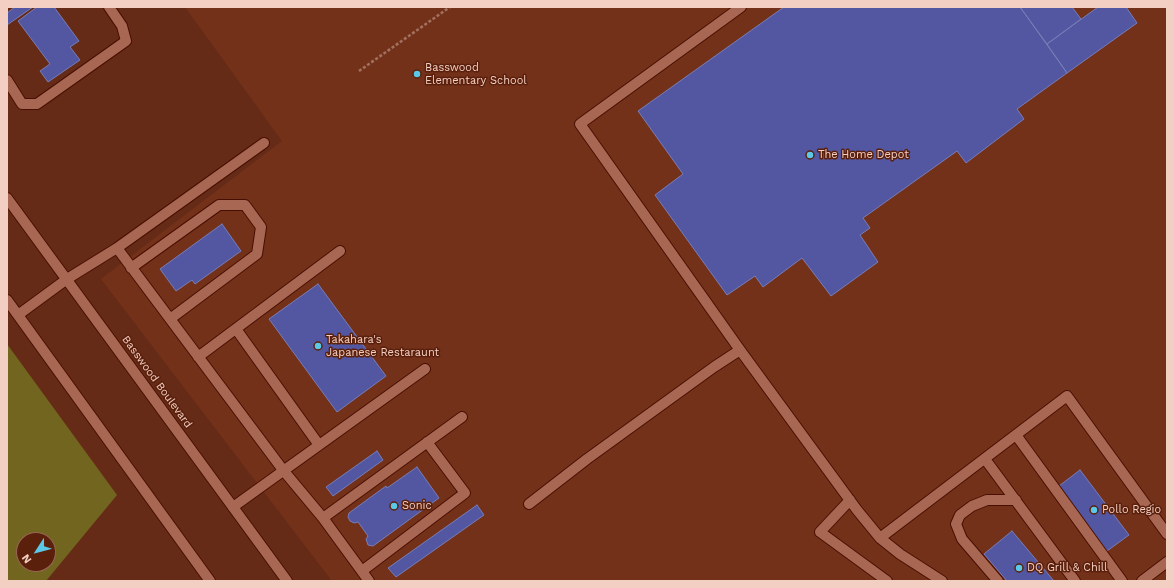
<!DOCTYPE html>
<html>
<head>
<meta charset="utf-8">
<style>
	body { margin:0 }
	#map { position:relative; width:1174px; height:588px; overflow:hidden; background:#662b17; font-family:"Work Sans",sans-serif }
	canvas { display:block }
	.frame { position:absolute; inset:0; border:8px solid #f3cec2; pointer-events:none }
	.north { position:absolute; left:16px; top:532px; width:40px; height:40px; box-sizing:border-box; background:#5a200c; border:1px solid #976655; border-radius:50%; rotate:234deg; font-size:11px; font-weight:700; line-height:16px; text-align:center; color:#f3cec2 }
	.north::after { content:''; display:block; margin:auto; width:14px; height:18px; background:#5ac8e6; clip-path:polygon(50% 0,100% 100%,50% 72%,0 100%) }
</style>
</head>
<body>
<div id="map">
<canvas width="1174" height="588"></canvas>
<div class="frame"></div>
<div class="north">N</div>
</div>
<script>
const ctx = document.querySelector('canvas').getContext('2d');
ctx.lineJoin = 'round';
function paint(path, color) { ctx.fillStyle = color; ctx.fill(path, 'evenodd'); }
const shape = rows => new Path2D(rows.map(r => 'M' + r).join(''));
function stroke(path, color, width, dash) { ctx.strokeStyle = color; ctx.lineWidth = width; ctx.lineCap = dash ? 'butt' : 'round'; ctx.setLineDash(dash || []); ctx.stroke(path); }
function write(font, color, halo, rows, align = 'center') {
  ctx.font = font + ' "Work Sans",sans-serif'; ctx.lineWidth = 3; ctx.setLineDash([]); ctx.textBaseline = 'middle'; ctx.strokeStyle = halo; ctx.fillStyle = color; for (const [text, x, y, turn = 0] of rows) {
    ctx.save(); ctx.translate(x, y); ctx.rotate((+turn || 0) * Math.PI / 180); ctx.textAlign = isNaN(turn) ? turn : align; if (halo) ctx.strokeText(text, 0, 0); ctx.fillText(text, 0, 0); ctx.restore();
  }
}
paint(shape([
	[185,7,1167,7,1167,581,332,581,101,279,282,141]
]), '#74311a');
paint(shape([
	[7,344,117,495,46,581,7,581],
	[24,540,48,540,48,564,24,564]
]), '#72651f');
const building = shape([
	[15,7,33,7,7,25,7,13,15,7],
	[37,7,54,7,79,41,70,47,80,60,48,82,40,71,50,64,18,21,37,7],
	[784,7,1020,7,1067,73,1017,109,1024,119,966,163,957,151,863,218,870,228,860,235,878,262,831,296,802,258,763,287,755,276,727,295,655,195,683,174,638,111,784,7],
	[1020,7,1072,7,1081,19,1047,44,1020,7],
	[1098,7,1126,7,1137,23,1067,73,1047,44,1098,7],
	[222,224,241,251,195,284,192,280,176,291,160,269,222,224],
	[318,284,386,376,337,412,269,319,318,284],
	[377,451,383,460,333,496,326,487,377,451],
	[417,467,439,498,373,546,368,545,366,539,368,536,358,522,354,523,350,521,348,517,349,513,386,486,387,488,417,467],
	[1080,470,1129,535,1107,551,1059,486,1080,470],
	[477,505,484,515,396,577,388,568,477,505],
	[1012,531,1054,581,1007,581,984,554,1012,531]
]);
paint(building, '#5357a1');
stroke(building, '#777db9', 1);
const service = shape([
	[7,80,22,104,37,104,126,41,122,26,109,7],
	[117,248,283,470,323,518,369,581],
	[131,268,219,205,245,205,261,227,257,254,170,319],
	[67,279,117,248,264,143],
	[236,329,319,445],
	[740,350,580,124,741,7],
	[198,357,340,251],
	[1016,435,1122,581],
	[985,459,1075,581],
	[850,500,820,532,887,581],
	[529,504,587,459,714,367,740,350,857,510,880,538,900,554,942,581],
	[233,507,425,369],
	[323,518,462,417],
	[880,538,1067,396,1167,534],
	[362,571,465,493,427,442],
	[998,581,962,539,956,524,960,515,972,506,987,500,1016,500],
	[1142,581,1167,562]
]);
const secondary = shape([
	[7,198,287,581],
	[7,300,210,581],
	[18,315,67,279]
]);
stroke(service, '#480f00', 12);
stroke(secondary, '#480f00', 12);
stroke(shape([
	[359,71,450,7]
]), '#a27160', 2.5, [3, 2]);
stroke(service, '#a86752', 10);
stroke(secondary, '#a86752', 10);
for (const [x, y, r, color] of [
	[417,74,4,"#5ac8e6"],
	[810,155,4,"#5ac8e6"],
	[318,346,4,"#5ac8e6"],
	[394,506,4,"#5ac8e6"],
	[1094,510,4,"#5ac8e6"],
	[1019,568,4,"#5ac8e6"]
]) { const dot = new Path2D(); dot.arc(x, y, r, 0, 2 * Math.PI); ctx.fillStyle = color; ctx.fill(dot); stroke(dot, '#5a200c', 1.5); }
write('11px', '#f3cec2', '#5a200c', [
	["Basswood",425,68],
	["Elementary School",425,81],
	["The Home Depot",818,155],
	["Takahara's",326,340],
	["Japanese Restaraunt",326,353],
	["Sonic",402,506],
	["Pollo Regio",1102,510],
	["DQ Grill & Chill",1027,568]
], 'left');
write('11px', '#f3cec2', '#5a200c', [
	["Basswood Boulevard",157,382,54]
]);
</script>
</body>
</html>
